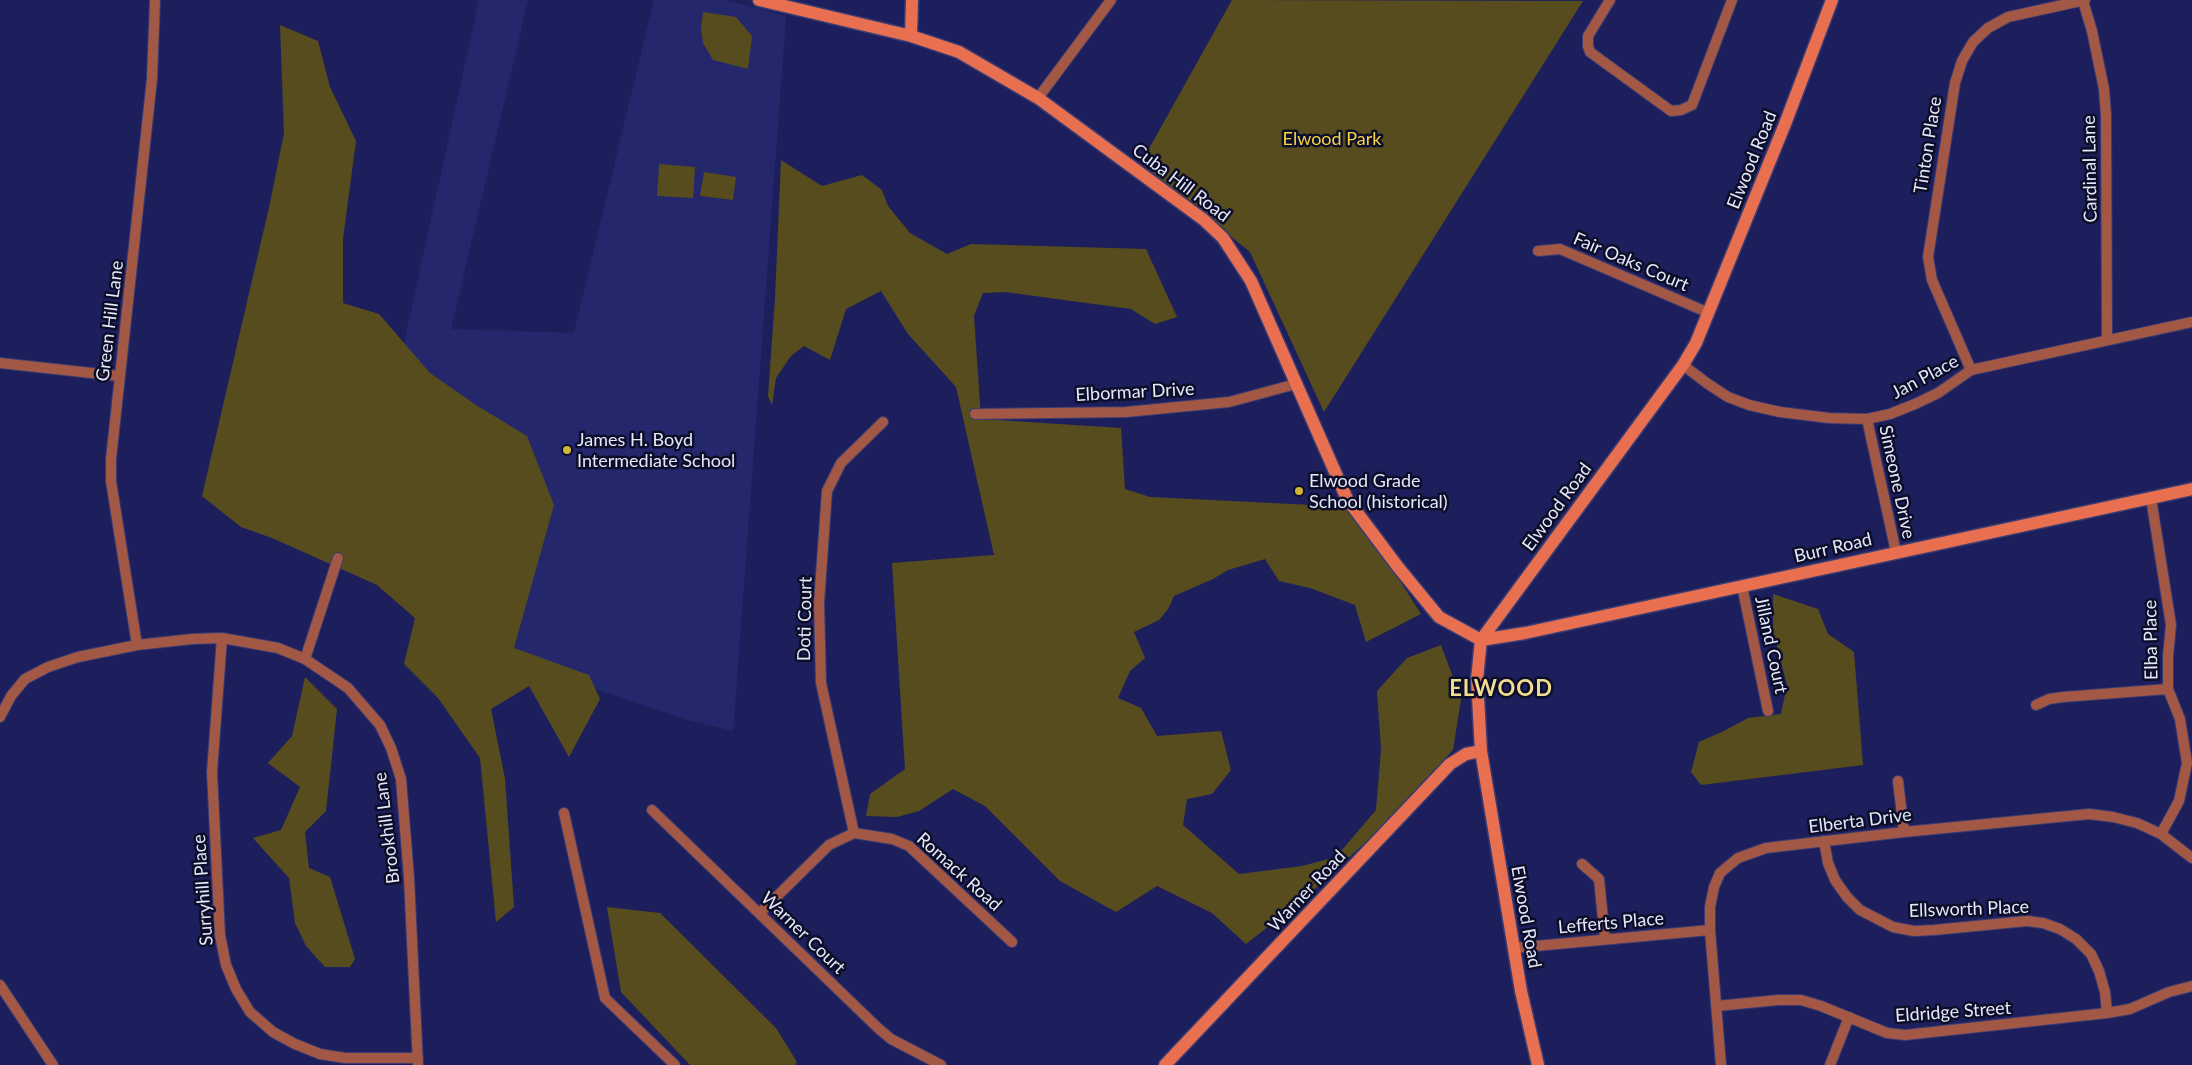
<!DOCTYPE html>
<html>
<head>
<meta charset="utf-8">
<style>
	body { margin:0 }
	canvas { display:block; background:#1d1f5c }
</style>
</head>
<body>
<canvas width="2192" height="1065"></canvas>
<script>
const ctx = document.querySelector('canvas').getContext('2d');
ctx.lineJoin = 'round';
function paint(path, color) { ctx.fillStyle = color; ctx.fill(path, 'evenodd'); }
const shape = rows => new Path2D(rows.map(r => 'M' + r).join(''));
function stroke(path, color, width, dash) { ctx.strokeStyle = color; ctx.lineWidth = width; ctx.lineCap = dash ? 'butt' : 'round'; ctx.setLineDash(dash || []); ctx.stroke(path); }
function write(font, color, halo, rows, align = 'center') {
  ctx.font = font + ' Lato,sans-serif'; ctx.lineWidth = 5; ctx.setLineDash([]); ctx.textBaseline = 'middle'; ctx.strokeStyle = halo; ctx.fillStyle = color; for (const [text, x, y, turn = 0] of rows) {
    ctx.save(); ctx.translate(x, y); ctx.rotate((+turn || 0) * Math.PI / 180); ctx.textAlign = isNaN(turn) ? turn : align; if (halo) ctx.strokeText(text, 0, 0); ctx.fillText(text, 0, 0); ctx.restore();
  }
}
paint(shape([
	[479,0,528,0,451,329,574,333,654,0,724,0,786,16,733,731,688,720,596,689,498,653,355,567]
]), '#24276c');
paint(shape([
	[1232,0,1583,1,1324,412,1250,252,1141,163],
	[703,12,736,17,752,36,748,69,713,60,703,43,701,29],
	[280,25,318,41,330,87,356,141,343,239,343,303,379,314,430,373,476,405,527,436,554,505,514,648,589,675,600,699,569,757,529,686,491,709,505,779,514,907,496,922,480,758,438,698,404,664,415,618,377,585,272,538,241,527,202,496,270,203,284,133],
	[781,160,822,186,862,175,882,190,888,206,910,233,947,254,971,244,1146,249,1177,317,1155,324,1131,309,1005,292,983,293,974,316,981,419,1121,428,1125,489,1150,497,1353,507,1421,614,1366,642,1355,605,1310,588,1279,581,1265,559,1228,570,1213,579,1174,596,1168,609,1159,620,1134,632,1145,658,1130,671,1118,698,1141,708,1157,736,1221,731,1231,770,1212,794,1187,799,1183,825,1239,874,1302,866,1336,857,1376,810,1381,750,1377,691,1407,658,1441,645,1461,699,1453,750,1369,839,1305,898,1246,944,1212,913,1157,886,1116,912,1060,881,985,806,953,789,919,811,897,817,866,816,870,794,905,769,892,563,994,555,956,387,908,334,881,291,846,309,830,360,804,346,791,356,776,378,772,405,768,396,775,298],
	[659,164,695,167,693,198,657,196],
	[704,172,736,177,733,200,700,196],
	[1773,594,1818,609,1828,634,1854,652,1863,765,1701,785,1691,772,1699,742,1724,731,1748,718,1781,714,1787,685,1773,630],
	[305,677,337,709,326,811,305,832,309,868,330,877,355,959,350,967,325,967,306,946,295,923,289,878,253,838,281,830,300,787,268,763,292,736],
	[607,907,660,913,776,1028,797,1062,795,1065,690,1065,621,992]
]), '#574c1d');
const street = shape([
	[1610,0,1588,36,1588,46,1590,52,1671,111,1681,110,1692,105,1732,0],
	[2083,1,2092,31,2104,89,2106,115,2107,339],
	[1038,98,1111,0],
	[1538,251,1560,249,1709,313],
	[0,363,119,376],
	[1683,365,1708,384,1728,397,1749,405,1780,412,1829,418,1867,419,1890,414,1915,404,1938,393,1971,370,2192,322],
	[1971,370,1932,280,1928,257,1955,83,1962,61,1973,42,1988,28,2008,17,2085,0],
	[975,414,1126,412,1229,402,1296,384],
	[1867,419,1896,552],
	[2151,498,2171,625,2168,656,2168,689,2180,719,2187,763,2179,801,2161,834],
	[1742,586,1768,711],
	[222,638,212,772,220,935,226,965,236,989,250,1012,273,1032,295,1044,320,1054,345,1058,418,1058],
	[137,645,111,481,111,459,152,79,155,0],
	[305,659,338,558],
	[2036,705,2049,699,2063,697,2168,689],
	[0,717,11,696,25,679,48,667,78,657,137,645,192,639,222,638,278,648,305,659,348,688,380,725,391,748,401,779,409,878,418,1065],
	[1898,781,1904,832],
	[652,810,878,1028,891,1039,941,1065],
	[564,813,605,998,675,1065],
	[854,833,821,683,819,603,827,491,841,463,883,422],
	[1824,841,1828,863,1835,880,1847,897,1860,910,1893,927,1914,931,1934,930,2027,921,2043,923,2060,929,2076,939,2091,954,2099,971,2105,992,2107,1013],
	[1582,864,1599,879,1605,939],
	[760,913,829,845,854,833,892,839,909,846,1012,942],
	[1514,948,1710,930],
	[0,985,53,1065],
	[1717,1006,1778,1000,1801,1000,1821,1006,1887,1033,1905,1035,2107,1013,2130,1009,2169,992,2192,986],
	[1721,1065,1710,930,1710,907,1714,887,1720,873,1738,858,1766,848,1904,832,2089,814,2113,817,2137,823,2161,834,2192,858],
	[1830,1065,1849,1017]
]);
const secondary = shape([
	[759,0,911,36,959,52,1038,98,1204,220,1223,238,1251,281,1347,499,1398,567,1439,617,1481,640,1525,633,2192,489],
	[911,36,912,0],
	[1165,1065,1450,764,1466,754,1481,751],
	[1538,1065,1521,991,1481,751,1477,679,1481,640,1683,365,1696,343,1785,124,1832,0]
]);
stroke(street, '#393b72', 12);
stroke(secondary, '#393b72', 15);
stroke(street, '#a35845', 10);
stroke(secondary, '#e87051', 12);
for (const [x, y, r, color] of [
	[567,450,5,"#d4b635"],
	[1299,491,5,"#d4b635"]
]) { const dot = new Path2D(); dot.arc(x, y, r, 0, 2 * Math.PI); ctx.fillStyle = color; ctx.fill(dot); stroke(dot, '#0c0e29', 2); }
write('18px', '#f6d443', '#0c0e29', [
	["Elwood Park",1332,139]
]);
write('18px', '#e5e8f8', '#0c0e29', [
	["Tinton Place",1928,145,-81],
	["Elwood Road",1752,160,-68],
	["Cardinal Lane",2090,169,-91],
	["Cuba Hill Road",1181,183,37],
	["Fair Oaks Court",1631,262,23],
	["Green Hill Lane",110,321,-83],
	["Jan Place",1925,377,-28],
	["Elbormar Drive",1135,392,-3],
	["Simeone Drive",1897,482,78],
	["Elwood Road",1557,507,-54],
	["Burr Road",1833,548,-13],
	["Doti Court",805,619,-89],
	["Elba Place",2151,640,-91],
	["Jilland Court",1771,645,78],
	["Elberta Drive",1860,821,-7],
	["Brookhill Lane",387,828,-97],
	["Romack Road",959,872,42],
	["Surryhill Place",203,890,-94],
	["Warner Road",1307,891,-47],
	["Ellsworth Place",1969,909,-2],
	["Elwood Road",1526,917,80],
	["Lefferts Place",1611,923,-5],
	["Warner Court",803,933,44],
	["Eldridge Street",1953,1012,-4]
]);
write('18px', '#e5e8f8', '#0c0e29', [
	["James H. Boyd",577,440],
	["Intermediate School",577,461],
	["Elwood Grade",1309,481],
	["School (historical)",1309,502]
], 'left');
ctx.letterSpacing = '1px';
write('bold 22px', '#f1dd8f', '#0c0e29', [
	["ELWOOD",1501,689]
]);
ctx.letterSpacing = '0px';
</script>
</body>
</html>
